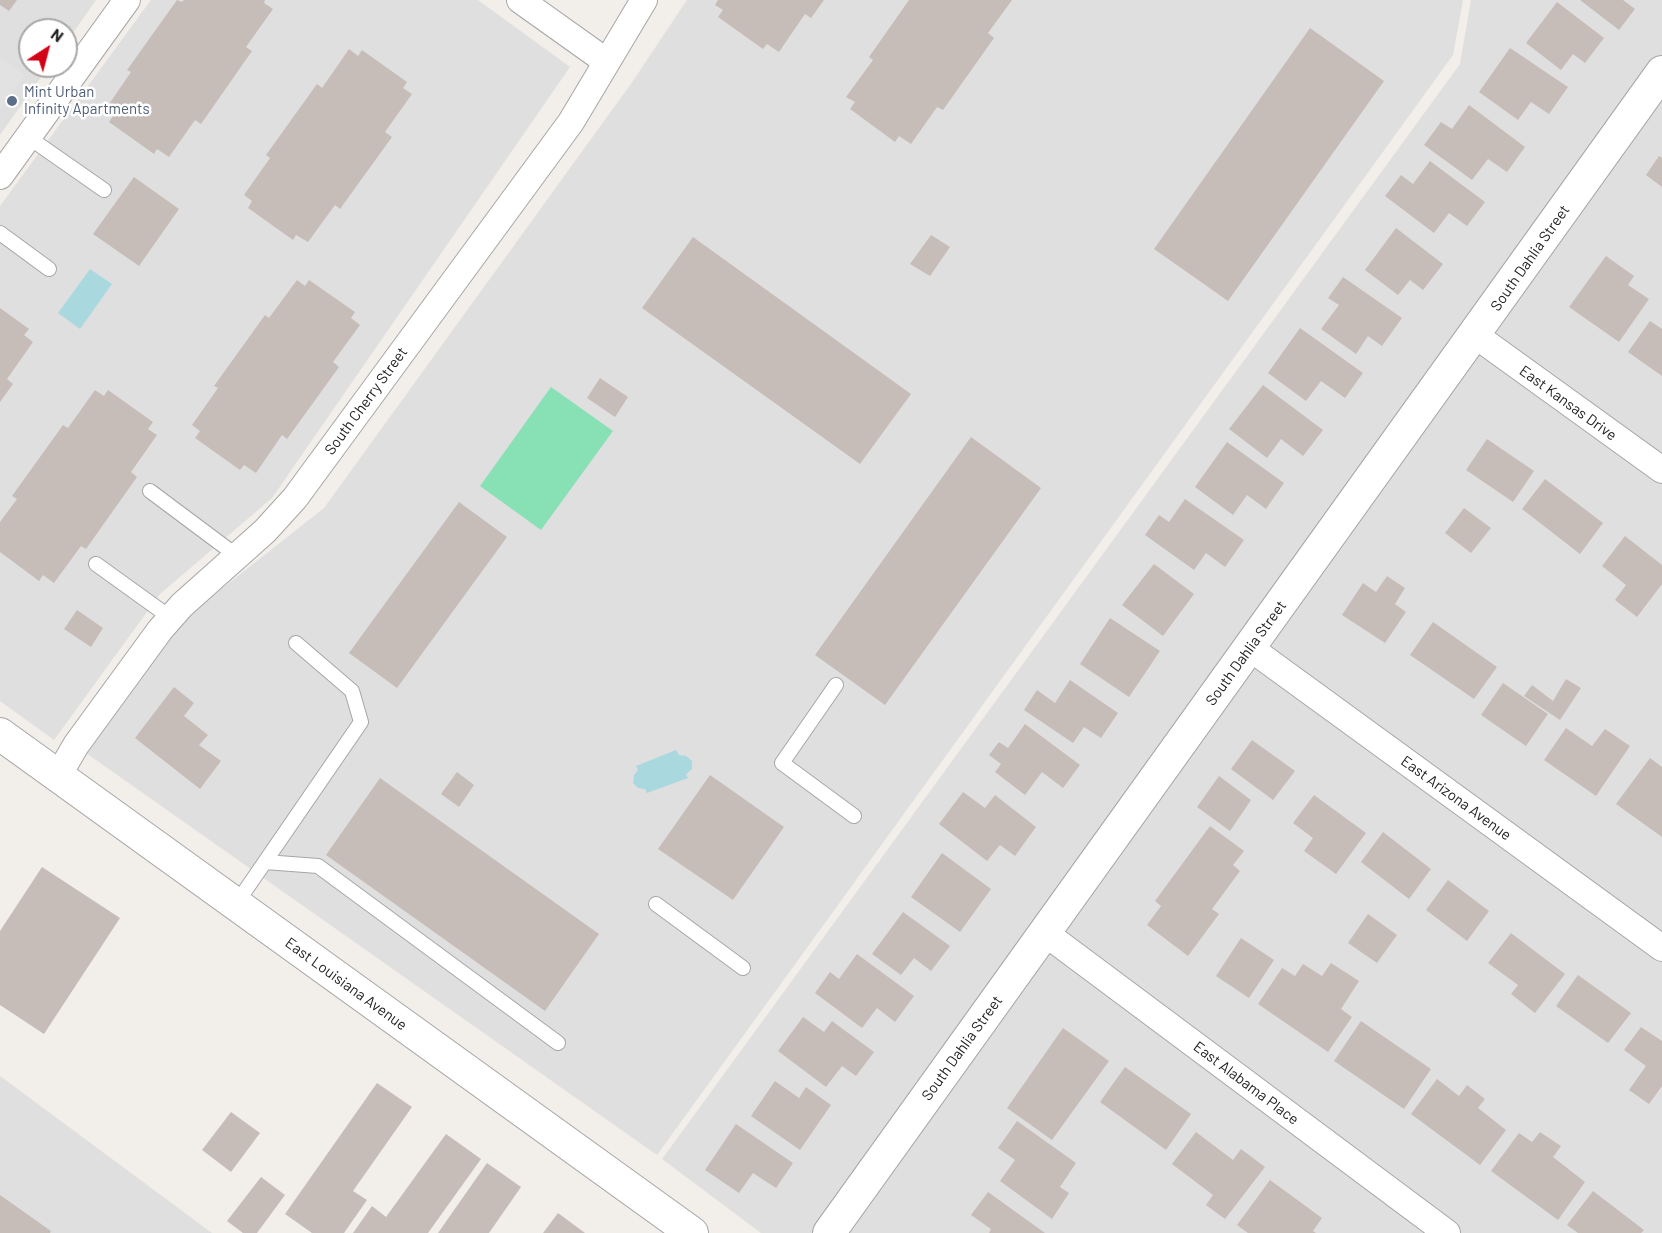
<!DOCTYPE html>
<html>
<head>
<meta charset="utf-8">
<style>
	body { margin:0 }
	#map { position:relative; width:1662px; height:1233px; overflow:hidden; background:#f2eee9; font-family:Barlow,sans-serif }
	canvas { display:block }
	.north { position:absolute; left:18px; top:18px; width:60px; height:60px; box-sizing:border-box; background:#fff; border:2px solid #a7a7a7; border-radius:50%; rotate:36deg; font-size:16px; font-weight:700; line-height:24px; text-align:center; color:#222 }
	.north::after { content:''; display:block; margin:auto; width:21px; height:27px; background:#d30116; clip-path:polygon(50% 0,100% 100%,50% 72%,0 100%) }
</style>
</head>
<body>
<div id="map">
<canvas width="1662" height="1233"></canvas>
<div class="north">N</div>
</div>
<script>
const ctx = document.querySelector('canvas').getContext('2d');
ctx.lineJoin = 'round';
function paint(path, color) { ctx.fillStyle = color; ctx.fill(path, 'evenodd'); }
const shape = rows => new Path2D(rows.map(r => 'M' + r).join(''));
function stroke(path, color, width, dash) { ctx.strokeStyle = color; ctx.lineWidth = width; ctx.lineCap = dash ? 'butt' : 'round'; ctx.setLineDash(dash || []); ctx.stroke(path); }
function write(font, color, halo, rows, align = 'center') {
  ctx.font = font + ' Barlow,sans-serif'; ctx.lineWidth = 5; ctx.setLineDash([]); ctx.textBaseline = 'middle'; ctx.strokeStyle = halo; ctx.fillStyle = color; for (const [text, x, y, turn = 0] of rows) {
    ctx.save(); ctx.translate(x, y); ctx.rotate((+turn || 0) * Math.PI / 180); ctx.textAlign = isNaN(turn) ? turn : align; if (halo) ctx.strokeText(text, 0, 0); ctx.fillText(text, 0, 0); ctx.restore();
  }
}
paint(shape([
	[0,0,96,0,66,43,66,30,30,30,30,66,49,66,0,135],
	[151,0,478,0,570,67,272,498,160,594,54,740,0,701,0,206],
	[687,0,1463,0,1453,55,657,1155,86,753,186,617,324,508,633,81],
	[1471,0,1662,0,1662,1233,761,1233,662,1159,1460,64],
	[0,1076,212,1233,0,1233]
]), '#e0dfdf');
paint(shape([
	[551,387,613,431,541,530,480,486]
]), '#88e0b5');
paint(shape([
	[0,58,25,75,0,110]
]), '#e2e2e2');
paint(shape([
	[90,269,112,284,80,329,58,313],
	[676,750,679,755,686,756,692,761,692,769,686,774,688,778,647,793,645,789,638,788,633,783,634,775,638,770,636,766]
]), '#aad8df');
paint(shape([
	[0,0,17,0,9,11,0,5],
	[177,0,182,2,184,0,265,0,264,3,273,9,246,47,252,51,201,124,195,120,169,157,157,149,154,154,109,122,113,116,105,110,131,72,127,70],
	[718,0,824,0,811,18,805,14,779,52,767,44,763,49,718,17,723,10,715,5],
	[909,0,1012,0,988,33,994,38,943,110,937,107,911,144,899,136,895,142,850,109,855,102,846,97,873,60,869,57],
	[1580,0,1623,0,1635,9,1619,30],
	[1557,2,1604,38,1585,63,1573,54,1561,70,1526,43],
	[1310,28,1384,81,1228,301,1154,249],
	[1510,48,1568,87,1549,114,1531,102,1518,120,1479,92],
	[349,49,358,56,362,50,407,82,403,88,412,94,385,132,392,137,340,209,335,205,308,242,296,235,293,240,248,208,252,201,244,195,270,158,266,155,317,84,322,88],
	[1469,105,1525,147,1507,172,1488,159,1472,180,1424,145,1441,122,1452,129],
	[1659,156,1662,158,1662,187,1646,175],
	[1430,161,1485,202,1467,226,1449,213,1434,233,1385,196,1401,175,1413,184],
	[134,177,179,209,139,266,93,234],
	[1396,228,1443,264,1423,290,1410,280,1398,295,1365,270],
	[931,235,950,247,930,276,910,264],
	[693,237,911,394,860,464,642,308],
	[1606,256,1634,276,1628,285,1649,299,1619,342,1569,307],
	[1343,277,1402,318,1382,346,1368,336,1356,354,1321,329,1339,305,1328,298],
	[297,280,305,286,309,280,355,312,351,318,360,325,333,362,339,367,287,439,282,435,256,473,244,465,240,470,195,438,200,431,192,425,218,388,214,386,265,315,269,318],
	[0,308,29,329,24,335,33,342,7,379,13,384,0,402],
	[1650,321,1662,329,1662,376,1628,352],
	[1300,328,1363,373,1345,398,1321,381,1306,401,1268,373],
	[600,378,628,397,615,417,587,398],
	[1263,385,1323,430,1303,456,1281,439,1267,458,1229,429],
	[95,390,104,396,108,390,153,422,148,429,157,435,131,472,137,477,86,549,81,546,54,583,43,575,39,581,0,552,0,522,17,499,12,496,63,425,68,428],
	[971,437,1041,488,885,705,815,655],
	[1487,439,1534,471,1513,502,1466,470],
	[1227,442,1284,483,1266,509,1247,495,1233,515,1195,487],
	[1545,479,1603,523,1580,554,1522,509],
	[1185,499,1244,540,1225,567,1206,553,1194,570,1145,535,1159,515,1169,522],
	[459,502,507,537,397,688,349,653],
	[1464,508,1491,528,1471,553,1445,533],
	[1625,536,1662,565,1662,584,1637,617,1615,600,1626,585,1602,566],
	[1154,564,1194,594,1163,636,1122,605],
	[1387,576,1405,588,1395,604,1406,612,1385,643,1342,615,1363,583,1376,592],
	[77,610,103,628,91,647,64,629],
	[1110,618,1160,651,1129,697,1080,664],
	[1433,622,1497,667,1474,699,1410,655],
	[1566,679,1581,688,1560,720,1524,696,1532,685,1553,701],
	[1070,680,1118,713,1101,738,1084,727,1073,743,1024,710,1037,690,1055,703],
	[1503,683,1548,714,1526,746,1481,715],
	[174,687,194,703,184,716,208,735,199,745,221,761,200,789,135,738],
	[1025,724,1080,765,1063,788,1042,772,1025,795,995,772,1001,764,989,755,999,742,1008,748],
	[1566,728,1592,746,1605,729,1630,746,1596,796,1544,760],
	[1252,740,1295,771,1273,800,1231,769],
	[1650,758,1662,767,1662,837,1616,804],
	[457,772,474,785,459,807,441,794],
	[710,775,784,827,733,900,658,849],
	[1219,776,1251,800,1230,831,1197,807],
	[380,778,599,934,545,1011,326,855],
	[963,792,985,808,995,795,1036,827,1015,856,1000,845,987,861,939,824],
	[1314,795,1366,833,1336,874,1304,851,1313,838,1293,823],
	[1210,826,1244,851,1233,865,1240,871,1212,909,1219,914,1188,956,1147,925,1161,906,1155,901],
	[1383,832,1431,869,1409,899,1361,862],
	[942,853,991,889,960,932,911,897],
	[42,867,120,918,44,1034,0,1005,0,931],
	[1448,880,1489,911,1467,941,1426,910],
	[903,912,950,946,931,971,914,958,901,975,872,954],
	[1368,914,1397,935,1377,963,1348,943],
	[1511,933,1565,974,1535,1013,1511,994,1518,985,1488,963],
	[1241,938,1274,960,1249,998,1216,976],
	[857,954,914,996,895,1022,877,1008,862,1028,815,993,830,972,839,979],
	[1331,963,1359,981,1341,1009,1352,1017,1328,1052,1258,1004,1282,968,1295,976,1303,964,1322,976],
	[1578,975,1631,1013,1608,1043,1556,1006],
	[803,1017,824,1032,832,1021,874,1052,856,1076,842,1066,826,1087,778,1051],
	[1361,1021,1431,1069,1404,1109,1334,1061],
	[1641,1027,1662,1041,1662,1086,1649,1104,1629,1090,1646,1066,1624,1050],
	[1063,1028,1109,1061,1052,1140,1007,1108],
	[1125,1067,1191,1114,1166,1150,1100,1102],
	[1437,1079,1459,1096,1467,1085,1485,1099,1478,1108,1506,1130,1480,1165,1411,1114],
	[775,1081,799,1098,806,1087,831,1105,800,1150,751,1116],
	[377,1083,412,1107,353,1191,367,1200,344,1233,312,1233,285,1214],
	[231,1112,260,1133,231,1172,202,1150],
	[1017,1121,1076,1163,1060,1187,1069,1193,1052,1219,1000,1181,1015,1160,998,1148],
	[736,1124,793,1163,776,1188,753,1173,739,1193,705,1170],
	[1196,1132,1233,1160,1241,1149,1265,1167,1225,1219,1206,1205,1213,1195,1172,1164],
	[1540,1132,1561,1146,1553,1157,1585,1182,1558,1220,1491,1171,1519,1133,1532,1142],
	[446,1134,481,1159,428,1233,353,1233,372,1206,386,1217],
	[487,1163,521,1187,489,1233,438,1233],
	[261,1177,285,1195,257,1233,243,1233,227,1221],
	[1270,1180,1322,1218,1313,1231,1316,1233,1248,1233,1237,1225],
	[1593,1191,1644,1230,1641,1233,1578,1233,1567,1225],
	[988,1192,1045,1233,989,1233,991,1229,971,1215],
	[0,1195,51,1231,50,1233,0,1233],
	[558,1213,585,1233,543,1233]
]), '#c7bdb8');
const service = shape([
	[28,137,104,190],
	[0,233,49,269],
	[150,491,237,556],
	[96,564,171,618],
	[836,685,782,763,854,816],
	[265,862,318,866,558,1043],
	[236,904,361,722,352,691,296,643],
	[656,904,743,968]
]);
const minor = shape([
	[520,0,607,62],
	[0,176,127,0],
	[1475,335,1662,470],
	[1250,648,1662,948],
	[58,776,76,745,160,630,182,605,265,531,295,498,571,122,644,0],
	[1045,933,1447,1233]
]);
const tertiary = shape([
	[0,734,692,1233],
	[829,1233,1662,72]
]);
stroke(service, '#a6a6a6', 16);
stroke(minor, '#a6a6a6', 28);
stroke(tertiary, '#a6a6a6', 34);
stroke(service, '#fff', 14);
stroke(minor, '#fff', 26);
stroke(tertiary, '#fff', 32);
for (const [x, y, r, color] of [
	[12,101,6,"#5c6f8a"]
]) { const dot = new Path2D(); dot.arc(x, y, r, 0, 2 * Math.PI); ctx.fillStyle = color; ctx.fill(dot); stroke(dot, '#fff', 2); }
write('15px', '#4e5e75', '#fff', [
	["Mint Urban",24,92],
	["Infinity Apartments",24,109]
], 'left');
write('15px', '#222', '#fff', [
	["South Dahlia Street",1530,258,-55],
	["South Cherry Street",366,401,-54],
	["East Kansas Drive",1568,403,36],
	["South Dahlia Street",1246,653,-54],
	["East Arizona Avenue",1456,798,36],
	["East Louisiana Avenue",346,984,36],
	["South Dahlia Street",962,1048,-54],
	["East Alabama Place",1246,1083,37]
]);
</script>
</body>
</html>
